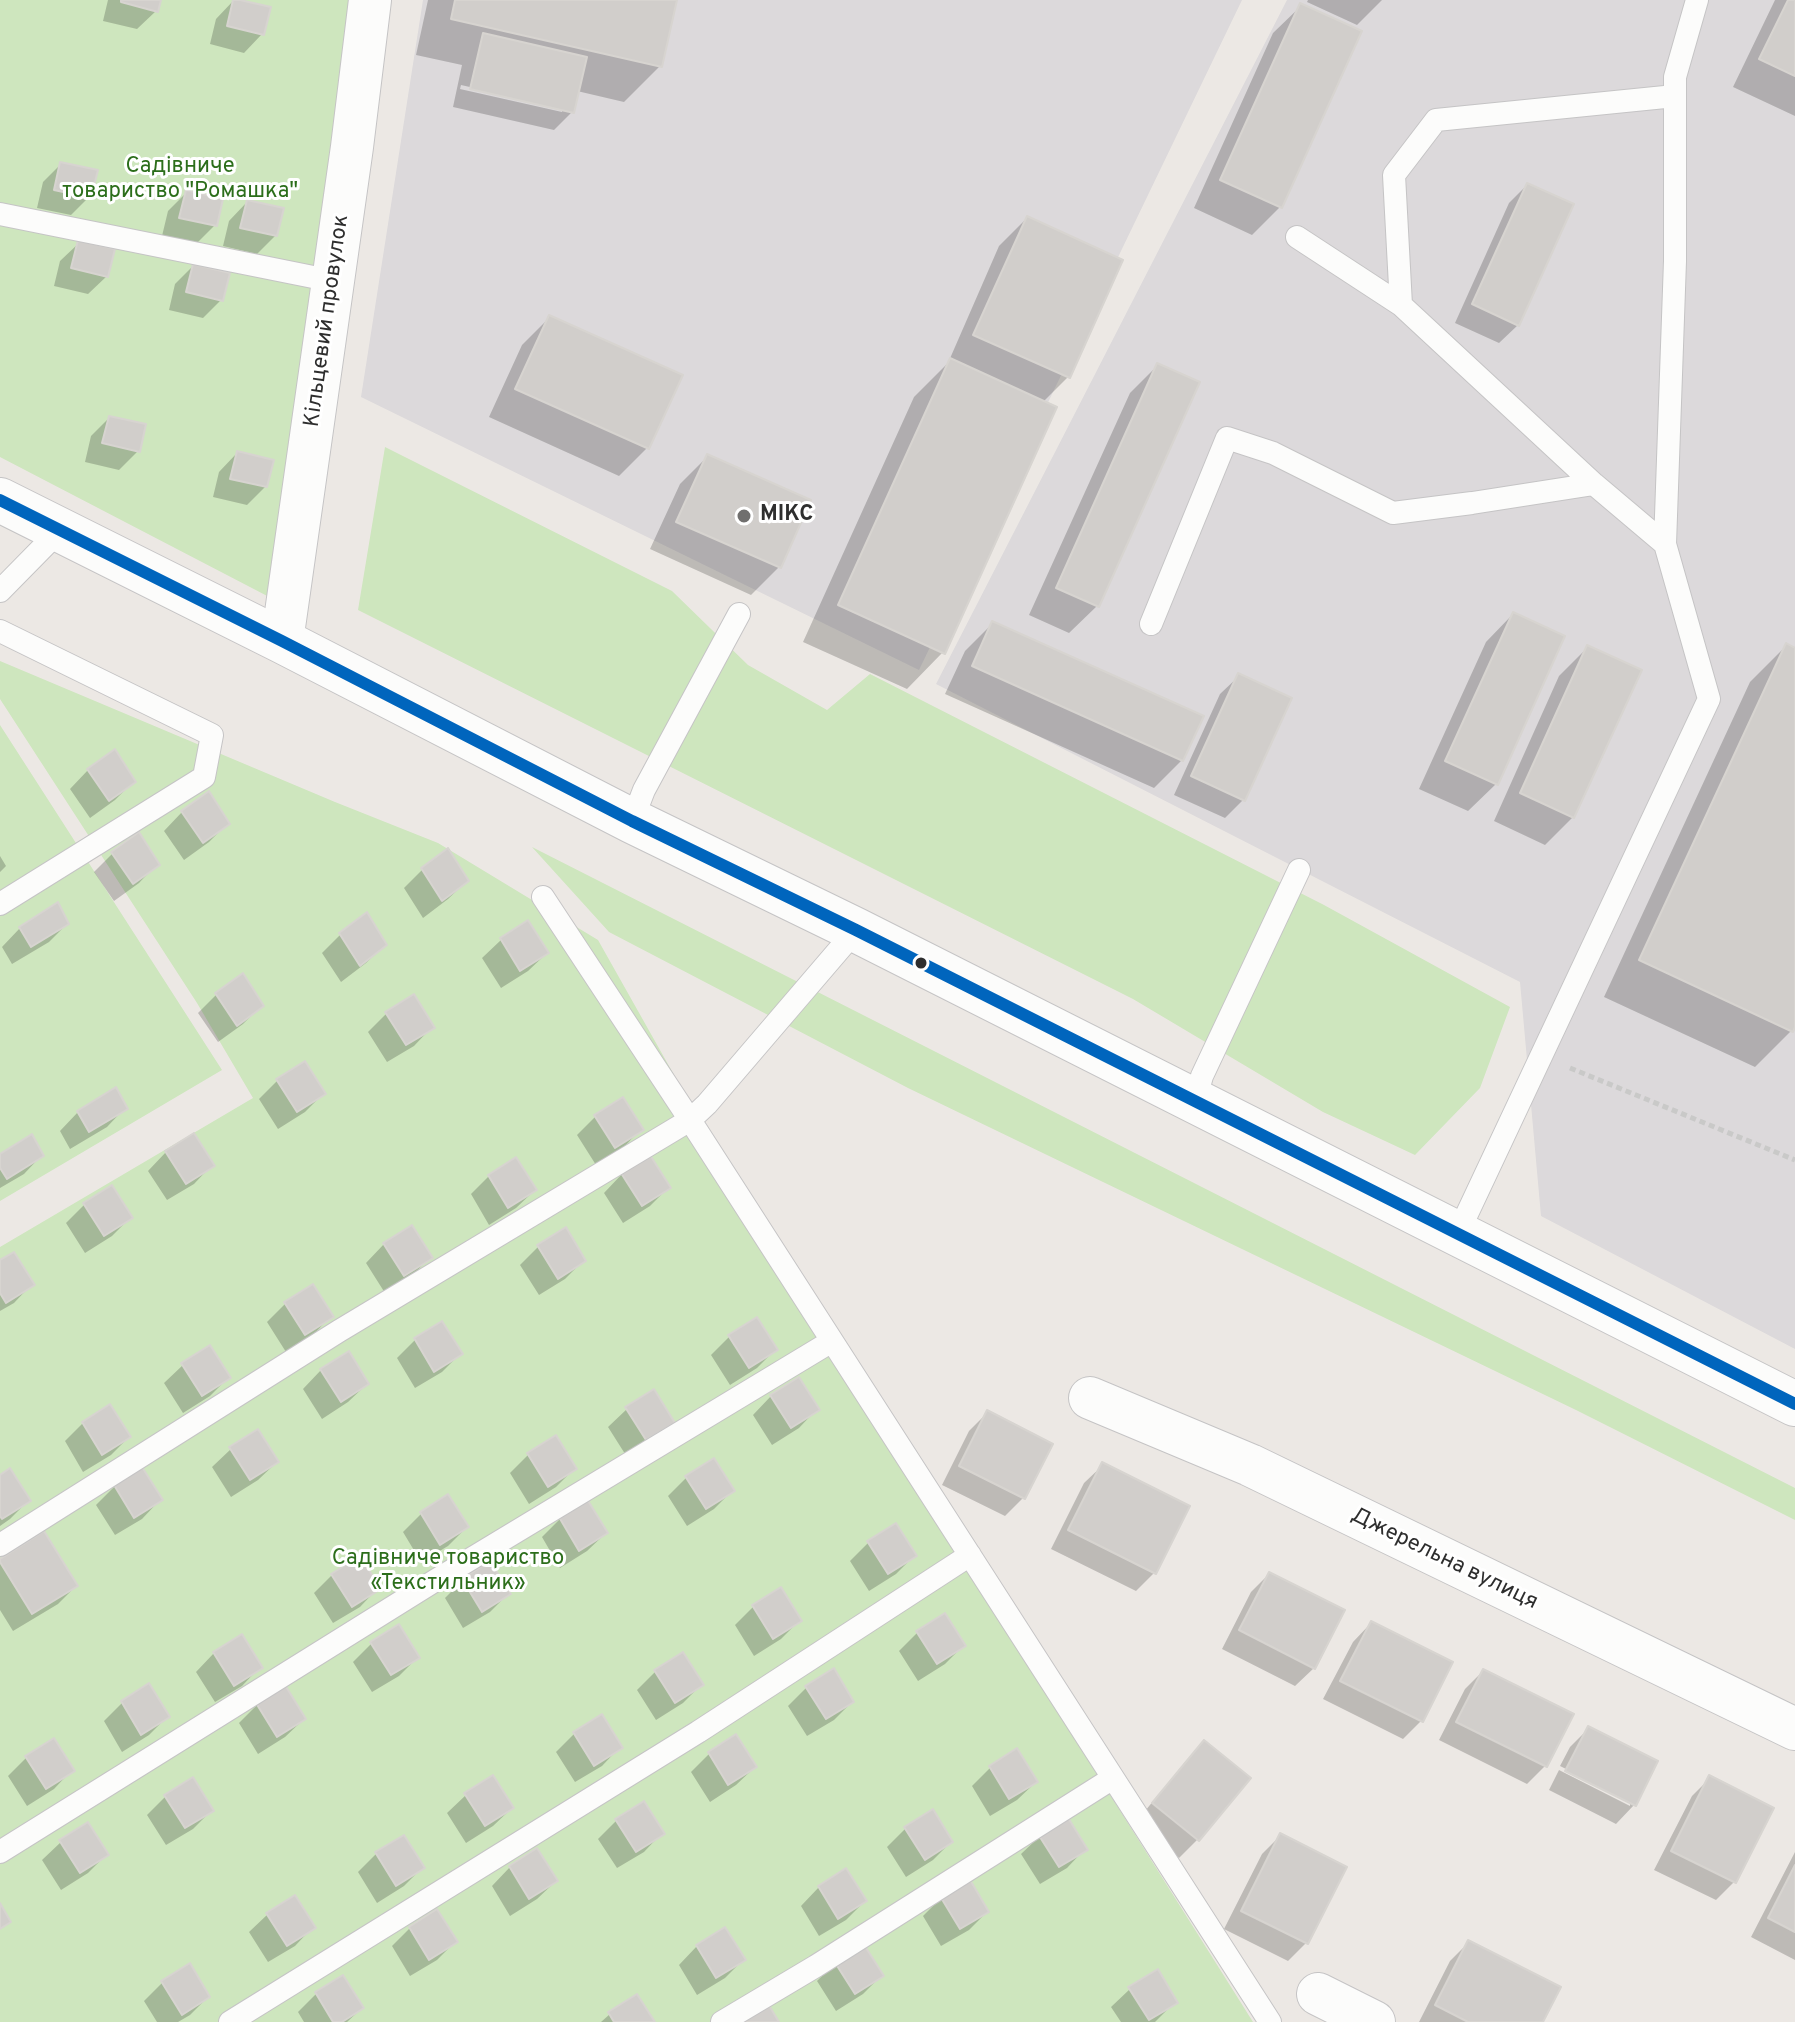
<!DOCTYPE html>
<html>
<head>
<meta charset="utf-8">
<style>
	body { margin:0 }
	canvas { display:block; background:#ece8e4 }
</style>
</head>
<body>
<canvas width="1795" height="2022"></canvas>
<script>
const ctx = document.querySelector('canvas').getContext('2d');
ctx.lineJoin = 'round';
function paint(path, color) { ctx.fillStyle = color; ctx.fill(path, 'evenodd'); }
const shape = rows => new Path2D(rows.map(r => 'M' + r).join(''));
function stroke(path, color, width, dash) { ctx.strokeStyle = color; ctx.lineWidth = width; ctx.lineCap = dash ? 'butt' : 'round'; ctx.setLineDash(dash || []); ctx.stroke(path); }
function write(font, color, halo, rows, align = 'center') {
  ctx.font = font + ' Overpass,sans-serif'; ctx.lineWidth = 6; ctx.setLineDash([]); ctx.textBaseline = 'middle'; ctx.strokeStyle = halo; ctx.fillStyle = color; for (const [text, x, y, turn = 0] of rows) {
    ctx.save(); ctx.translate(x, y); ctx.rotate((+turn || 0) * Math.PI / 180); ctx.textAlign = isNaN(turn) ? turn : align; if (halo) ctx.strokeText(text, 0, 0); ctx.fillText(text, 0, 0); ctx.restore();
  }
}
paint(shape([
	[423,0,1242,0,919,670,361,397],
	[1287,0,1795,0,1795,1349,1541,1216,1520,982,936,684]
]), '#dcd9db');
paint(shape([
	[0,0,390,0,298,612,0,457],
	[385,447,672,591,748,665,827,710,870,674,1324,905,1510,1007,1480,1088,1415,1155,1323,1112,1133,999,358,610],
	[0,661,335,802,438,843,598,940,718,1153,953,1545,1253,2022,0,2022,0,1247,253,1098,197,1003,0,699],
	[0,725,222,1070,0,1201],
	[532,847,1795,1488,1795,1520,1576,1410,908,1088,609,932]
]), '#cee6be');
paint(shape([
	[108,0,158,0,156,11,137,29,103,21],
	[234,0,262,34,244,53,210,44,216,19],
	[428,0,675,0,660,66,624,102,577,91,572,112,554,130,453,107,462,65,416,55],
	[461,85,562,108,562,112,460,89],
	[1308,0,1382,0,1357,25,1307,2],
	[1775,0,1795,0,1795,116,1733,87],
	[1301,6,1359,32,1280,207,1252,235,1194,208,1273,33],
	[61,164,89,197,71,215,37,208,43,182],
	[1527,185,1518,325,1499,343,1455,323,1509,203],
	[187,192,215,225,196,244,162,236,168,211],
	[247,202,276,235,257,254,223,246,229,221],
	[1027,218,1120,261,1068,377,1043,402,943,652,907,689,803,642,914,397,948,363,999,246],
	[79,243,107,276,88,294,54,286,60,261],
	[193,266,221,300,203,318,169,310,175,284],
	[550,317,680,376,647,448,619,476,489,417,522,345],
	[1158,365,1097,606,1069,633,1029,615,1130,393],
	[109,418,138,451,119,470,85,462,91,436],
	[237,453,266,486,247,505,213,497,219,472],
	[708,456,779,567,751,595,650,549,680,484],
	[1513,614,1496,784,1468,811,1419,789,1486,642],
	[993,623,1182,760,1154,788,945,694,965,651],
	[1786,646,1795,650,1795,1022,1791,1031,1755,1067,1604,997,1750,682],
	[1587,648,1573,817,1545,845,1494,821,1559,676],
	[1239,676,1243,800,1225,818,1174,795,1220,694],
	[88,770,134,781,115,800,90,818,70,789],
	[182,812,228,823,209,842,184,860,164,831],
	[448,851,467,881,448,899,423,918,404,888,422,870],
	[113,853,157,864,139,883,114,901,94,872],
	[0,856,6,866,0,872],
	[57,905,67,924,49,942,12,964,2,947,20,928],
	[366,915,385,945,366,963,341,982,322,953,340,935],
	[528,923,547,953,528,971,501,988,482,958,501,940],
	[242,976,261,1006,243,1024,218,1042,198,1013,216,995],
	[413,997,432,1027,414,1046,387,1062,368,1032,386,1014],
	[278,1080,324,1093,305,1112,278,1129,259,1099],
	[125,1108,107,1127,70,1149,60,1131,78,1112],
	[596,1116,641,1129,623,1148,596,1165,577,1135],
	[166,1152,212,1165,194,1184,167,1200,148,1171],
	[42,1155,24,1174,0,1188,0,1157],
	[622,1174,668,1188,650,1206,623,1223,604,1193],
	[489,1176,535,1190,516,1208,489,1225,471,1194],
	[111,1188,130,1218,112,1236,85,1253,66,1223,84,1205],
	[384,1244,430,1257,412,1276,385,1293,366,1263],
	[538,1247,584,1260,565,1279,539,1295,520,1265],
	[0,1263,32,1284,14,1303,0,1311],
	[286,1303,331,1316,313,1335,286,1352,267,1322],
	[730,1336,775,1350,757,1368,730,1385,711,1355],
	[415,1340,461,1353,442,1372,415,1388,397,1358],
	[183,1365,228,1378,210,1396,183,1413,164,1383],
	[321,1370,367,1384,348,1402,322,1419,303,1389],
	[771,1396,817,1409,799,1428,772,1445,753,1415],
	[627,1409,672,1422,654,1441,627,1457,608,1427],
	[987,1413,1050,1445,1023,1498,1005,1516,942,1485,969,1431],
	[83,1423,129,1437,111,1455,83,1472,65,1441],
	[231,1449,277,1462,258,1480,231,1497,212,1467],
	[528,1455,574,1469,556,1487,529,1504,510,1473],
	[1103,1465,1154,1573,1136,1591,1051,1549,1084,1483],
	[142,1470,160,1500,142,1519,115,1535,96,1505,115,1486],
	[0,1477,28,1501,10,1519,0,1526],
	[686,1478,732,1491,714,1509,687,1526,668,1496],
	[448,1497,467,1527,448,1546,421,1562,403,1532,421,1514],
	[587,1502,606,1533,587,1551,560,1568,542,1537,560,1519],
	[869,1542,914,1556,896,1574,869,1591,850,1561],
	[0,1561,76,1586,58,1604,13,1631,0,1610],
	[1269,1574,1314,1668,1295,1686,1222,1649,1251,1592],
	[332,1575,378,1588,360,1607,333,1623,314,1593],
	[463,1580,509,1593,490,1612,463,1628,445,1598],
	[753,1607,799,1621,781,1639,754,1656,735,1625],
	[1371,1623,1450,1663,1421,1721,1403,1739,1323,1699,1353,1642],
	[398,1627,417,1658,399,1676,372,1692,353,1662,371,1644],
	[917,1633,963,1646,945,1664,918,1681,899,1651],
	[214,1653,260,1667,242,1686,215,1702,196,1672],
	[656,1671,702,1684,683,1703,656,1720,637,1690],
	[833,1671,852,1702,834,1720,807,1736,788,1706,806,1688],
	[1483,1671,1545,1766,1527,1784,1439,1740,1465,1689],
	[122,1703,168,1716,149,1735,122,1752,104,1721],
	[257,1705,304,1719,285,1737,258,1754,239,1723],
	[1588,1729,1655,1762,1634,1805,1616,1824,1549,1790,1559,1770,1630,1806,1630,1801,1560,1766,1570,1747],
	[575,1733,620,1747,602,1766,575,1782,556,1752],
	[736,1737,755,1767,736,1785,710,1802,691,1772,709,1754],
	[1205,1742,1248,1779,1197,1840,1179,1858,1136,1822,1186,1761],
	[1017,1751,1036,1782,1017,1800,990,1816,972,1786,990,1768],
	[27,1757,72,1770,54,1789,27,1806,8,1776],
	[1710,1778,1771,1809,1734,1882,1716,1900,1654,1870,1692,1796],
	[466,1795,512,1808,493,1826,466,1843,447,1813],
	[165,1797,211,1811,193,1829,166,1845,147,1815],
	[617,1820,662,1833,644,1852,617,1868,598,1839],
	[905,1829,951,1842,933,1860,906,1877,887,1847],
	[1040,1836,1085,1849,1067,1868,1040,1884,1021,1854],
	[1280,1836,1306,1943,1288,1961,1224,1929,1262,1854],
	[61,1842,106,1855,88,1873,61,1890,42,1860],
	[1795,1852,1795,1960,1751,1937],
	[376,1854,422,1868,404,1886,377,1903,358,1872],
	[510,1867,556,1881,537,1899,510,1916,492,1886],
	[819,1887,865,1901,846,1920,819,1936,801,1906],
	[941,1898,987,1912,969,1930,941,1946,923,1916],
	[268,1914,313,1927,295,1946,268,1962,249,1932],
	[410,1928,456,1941,437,1960,410,1976,392,1946],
	[1468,1943,1541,2022,1419,2022,1450,1961],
	[697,1946,743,1960,725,1978,697,1995,679,1965],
	[835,1963,881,1976,863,1994,836,2011,817,1981],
	[189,1966,208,1997,190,2015,178,2022,157,2022,144,2001,162,1983],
	[343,1978,362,2008,347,2022,304,2022,298,2012,316,1994],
	[1130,1989,1175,2002,1155,2022,1121,2022,1111,2007],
	[610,2014,652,2022,601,2022]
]), '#0003');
const building = shape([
	[121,0,161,0,158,12,121,2,121,0],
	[233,0,240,0,271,7,264,35,227,26,233,0],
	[455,0,677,0,662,67,451,19,455,0],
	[1788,0,1795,0,1795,76,1759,59,1788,0],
	[1300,3,1362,31,1282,208,1220,180,1300,3],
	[483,33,587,57,574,113,470,89,483,33],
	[60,162,98,170,91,198,54,190,60,162],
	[1527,183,1574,204,1519,326,1472,304,1527,183],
	[186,190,223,199,217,226,179,218,186,190],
	[247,200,284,208,277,236,240,228,247,200],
	[1027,216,1123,260,1070,378,973,335,1027,216],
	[78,240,115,249,108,277,71,268,78,240],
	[193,264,230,273,223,301,186,292,193,264],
	[549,315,683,375,649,449,515,389,549,315],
	[950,358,1057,407,945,654,838,605,950,358],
	[1157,363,1200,382,1099,607,1056,588,1157,363],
	[109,416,146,424,140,452,102,443,109,416],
	[237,451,274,460,267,487,230,479,237,451],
	[707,454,811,500,781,568,676,522,707,454],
	[1513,612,1565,636,1498,785,1445,761,1513,612],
	[992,621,1204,716,1183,761,972,666,992,621],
	[1786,643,1795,648,1795,1027,1793,1032,1639,960,1786,643],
	[1587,645,1642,670,1574,818,1520,793,1587,645],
	[1238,673,1292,698,1245,801,1191,776,1238,673],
	[115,749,136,782,109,801,87,769,115,749],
	[209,791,230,824,203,843,181,811,209,791],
	[139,832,160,865,133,884,111,852,139,832],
	[448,848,469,881,442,901,421,868,448,848],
	[58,902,69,924,31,947,19,927,58,902],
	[367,912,387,945,360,966,339,933,367,912],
	[528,920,549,953,520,971,500,938,528,920],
	[243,973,264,1006,237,1026,215,993,243,973],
	[414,994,435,1028,406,1045,385,1012,414,994],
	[305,1061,326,1094,297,1112,276,1079,305,1061],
	[116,1087,128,1109,89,1132,77,1111,116,1087],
	[623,1097,644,1130,615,1148,594,1115,623,1097],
	[194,1133,215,1166,186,1184,165,1151,194,1133],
	[32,1134,44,1156,7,1179,0,1168,0,1154,32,1134],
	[650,1155,671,1188,642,1206,621,1173,650,1155],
	[516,1157,537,1190,508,1208,488,1175,516,1157],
	[112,1185,133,1218,104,1236,83,1203,112,1185],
	[412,1225,433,1258,404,1276,383,1243,412,1225],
	[566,1227,586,1261,558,1279,537,1245,566,1227],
	[14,1252,35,1285,6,1303,0,1293,0,1260,14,1252],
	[313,1284,334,1317,305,1335,284,1302,313,1284],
	[757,1317,778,1350,749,1368,728,1335,757,1317],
	[442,1321,463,1354,434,1372,414,1338,442,1321],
	[210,1345,231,1378,202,1396,181,1363,210,1345],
	[349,1351,369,1384,341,1402,320,1369,349,1351],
	[799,1377,820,1410,791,1428,770,1395,799,1377],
	[654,1389,675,1423,646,1440,625,1407,654,1389],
	[110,1404,131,1437,102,1455,82,1422,110,1404],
	[987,1410,1053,1444,1025,1499,959,1466,987,1410],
	[258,1429,279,1462,250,1480,229,1447,258,1429],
	[556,1435,577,1469,548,1487,527,1453,556,1435],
	[714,1458,735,1491,706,1509,685,1476,714,1458],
	[1102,1462,1190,1506,1156,1574,1068,1530,1102,1462],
	[142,1467,163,1500,134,1518,114,1485,142,1467],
	[10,1468,31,1501,2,1519,0,1516,0,1475,10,1468],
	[448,1494,469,1527,440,1545,420,1512,448,1494],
	[587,1499,608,1533,579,1551,559,1517,587,1499],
	[896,1523,917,1556,888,1574,867,1541,896,1523],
	[44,1531,78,1586,32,1614,0,1562,0,1559,44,1531],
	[360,1556,381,1589,352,1607,331,1574,360,1556],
	[490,1561,511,1594,482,1612,462,1579,490,1561],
	[1269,1572,1345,1610,1315,1669,1239,1630,1269,1572],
	[781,1587,802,1621,773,1639,752,1605,781,1587],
	[945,1613,966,1646,937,1664,916,1631,945,1613],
	[1371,1621,1453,1662,1423,1722,1340,1681,1371,1621],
	[399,1624,420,1658,391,1675,370,1642,399,1624],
	[242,1634,263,1668,234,1686,213,1652,242,1634],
	[683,1652,704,1685,675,1703,654,1670,683,1652],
	[834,1668,854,1702,826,1719,805,1686,834,1668],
	[1483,1669,1574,1714,1547,1767,1456,1722,1483,1669],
	[149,1683,170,1717,141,1735,121,1701,149,1683],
	[285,1685,306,1719,277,1737,256,1703,285,1685],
	[602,1714,623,1748,594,1766,573,1732,602,1714],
	[1588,1726,1658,1761,1636,1806,1565,1771,1588,1726],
	[736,1734,757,1767,728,1785,708,1752,736,1734],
	[54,1738,75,1771,46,1789,25,1756,54,1738],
	[1204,1740,1251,1778,1199,1841,1152,1803,1204,1740],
	[1017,1748,1038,1782,1009,1799,989,1766,1017,1748],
	[493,1775,514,1808,485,1826,464,1793,493,1775],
	[1709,1775,1774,1808,1736,1883,1671,1851,1709,1775],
	[193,1777,214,1811,185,1828,164,1795,193,1777],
	[644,1801,665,1834,636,1852,615,1819,644,1801],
	[933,1809,953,1842,925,1860,904,1827,933,1809],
	[1067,1816,1088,1850,1059,1867,1038,1834,1067,1816],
	[88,1822,109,1855,80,1873,59,1840,88,1822],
	[1280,1833,1347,1867,1308,1944,1241,1911,1280,1833],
	[404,1835,425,1868,396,1886,375,1852,404,1835],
	[537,1848,558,1881,529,1899,509,1866,537,1848],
	[1795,1865,1795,1932,1768,1918,1795,1865],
	[846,1868,867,1901,838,1919,818,1886,846,1868],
	[969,1878,989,1912,960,1929,940,1896,969,1878],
	[295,1895,316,1928,287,1946,266,1913,295,1895],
	[0,1903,11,1922,0,1929,0,1903],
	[437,1909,458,1942,429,1960,409,1927,437,1909],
	[725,1927,746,1960,716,1978,696,1945,725,1927],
	[1468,1940,1561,1987,1543,2022,1468,2022,1435,2005,1468,1940],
	[863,1943,884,1976,855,1994,834,1961,863,1943],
	[190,1963,210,1997,182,2015,161,1981,190,1963],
	[1158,1969,1178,2003,1149,2020,1128,1987,1158,1969],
	[343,1975,364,2008,342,2022,333,2022,315,1992,343,1975],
	[637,1994,655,2022,614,2022,608,2012,637,1994],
	[767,2002,779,2022,739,2022,767,2002]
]);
paint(building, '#d1cecb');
stroke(building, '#d7d4d0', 2);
const service = shape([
	[0,214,333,281],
	[1297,237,1401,305,1594,484],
	[1401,305,1394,175,1436,120,1675,96],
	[1665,544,1675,261,1675,77,1697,0],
	[0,591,60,530],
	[1151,624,1227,438,1273,453,1393,513,1472,503,1594,484,1665,544,1709,699,1458,1233],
	[0,631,212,735,204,777,0,904],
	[632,821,644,790,739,614],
	[543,897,690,1120,1270,2022],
	[1195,1101,1202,1076,1299,870],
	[0,1545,339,1331,690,1120,707,1104,856,930],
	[0,1852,436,1580,832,1341],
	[230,2022,698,1732,970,1555],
	[722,2022,816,1966,1113,1778]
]);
const minor = shape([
	[282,641,352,147,370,0],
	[1090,1398,1250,1465,1795,1729],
	[1318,1994,1374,2022]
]);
const secondary = shape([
	[0,500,282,641,632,821,856,930,1795,1404]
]);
stroke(service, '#c5c4c5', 24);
stroke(minor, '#c5c4c5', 44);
stroke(secondary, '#c5c4c5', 46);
stroke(shape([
	[1570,1068,1795,1160]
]), '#c9c9c8', 5, [6, 4]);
stroke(service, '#fcfcfb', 22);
stroke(minor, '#fcfcfb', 42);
stroke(secondary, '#fcfcfb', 44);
stroke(shape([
	[0,500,282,641,632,821,856,930,1795,1404]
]), '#0065bd', 12);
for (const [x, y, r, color] of [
	[744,516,8,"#706f6e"],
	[921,963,7,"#2e2e2e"]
]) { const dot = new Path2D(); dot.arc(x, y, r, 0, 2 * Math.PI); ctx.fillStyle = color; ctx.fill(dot); stroke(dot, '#fff', 3); }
write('22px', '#2c6e1b', '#fff', [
	["Садівниче",180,168],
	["товариство \"Ромашка\"",180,193],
	["Садівниче товариство",448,1560],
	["«Текстильник»",448,1585]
]);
write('22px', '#2e2e2e', '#fff', [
	["Кільцевий провулок",328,321,-82],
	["Джерельна вулиця",1444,1560,26]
]);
write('bold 22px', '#2e2e2e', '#fff', [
	["МІКС",760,516]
], 'left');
</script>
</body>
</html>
